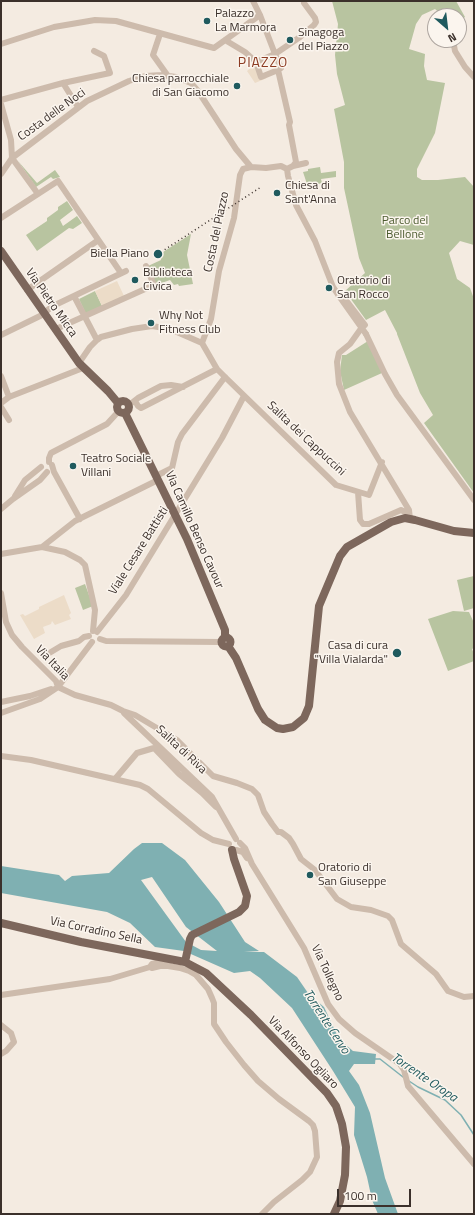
<!DOCTYPE html>
<html>
<head>
<meta charset="utf-8">
<style>
	body { margin:0 }
	#map { position:relative; width:475px; height:1215px; overflow:hidden; background:#f4ebe1; font-family:"Titillium Web",sans-serif }
	canvas { display:block }
	.frame { position:absolute; inset:0; border:2px solid #3b302b; pointer-events:none }
	.north { position:absolute; left:427px; top:8px; width:40px; height:40px; box-sizing:border-box; background:#fbf5ee; border:1px solid #aea6a0; border-radius:50%; rotate:152deg; font-size:11px; font-weight:700; line-height:16px; text-align:center; color:#3b302b }
	.north::after { content:''; display:block; margin:auto; width:14px; height:18px; background:#1f5a5e; clip-path:polygon(50% 0,100% 100%,50% 72%,0 100%) }
	.scale { position:absolute; left:337px; top:1189px; width:74px; height:18px; box-sizing:border-box; border:2px solid #3b302b; border-top:0; padding-left:5px; font-size:12px; line-height:14px; white-space:nowrap; color:#3b302b; -webkit-text-stroke:3px #fbf5ee; paint-order:stroke }
</style>
</head>
<body>
<div id="map">
<canvas width="475" height="1215"></canvas>
<div class="frame"></div>
<div class="north">N</div>
<div class="scale">100 m</div>
</div>
<script>
const ctx = document.querySelector('canvas').getContext('2d');
ctx.lineJoin = 'round';
function paint(path, color) { ctx.fillStyle = color; ctx.fill(path, 'evenodd'); }
const shape = rows => new Path2D(rows.map(r => 'M' + r).join(''));
function stroke(path, color, width, dash) { ctx.strokeStyle = color; ctx.lineWidth = width; ctx.lineCap = dash ? 'butt' : 'round'; ctx.setLineDash(dash || []); ctx.stroke(path); }
function write(font, color, halo, rows, align = 'center') {
  ctx.font = font + ' "Titillium Web",sans-serif'; ctx.lineWidth = 3; ctx.setLineDash([]); ctx.textBaseline = 'middle'; ctx.strokeStyle = halo; ctx.fillStyle = color; for (const [text, x, y, turn = 0] of rows) {
    ctx.save(); ctx.translate(x, y); ctx.rotate((+turn || 0) * Math.PI / 180); ctx.textAlign = isNaN(turn) ? turn : align; if (halo) ctx.strokeText(text, 0, 0); ctx.fillText(text, 0, 0); ctx.restore();
  }
}
paint(shape([
	[332,1,456,1,465,17,459,22,459,16,443,16,435,9,422,15,416,24,409,49,425,54,424,66,427,80,445,83,435,133,417,169,417,177,422,180,438,180,465,177,474,187,474,245,460,241,449,253,457,279,470,288,474,299,474,493,424,423,433,415,420,393,397,334,397,333,385,310,366,320,345,291,365,273,359,258,344,188,344,162,334,109,345,105,337,74,335,55,338,24],
	[18,161,37,183,55,170,60,177,53,179,51,177,36,187],
	[320,167,321,173,336,171,336,177,321,179,322,183,308,187,303,172,308,171,308,169],
	[67,201,73,210,60,220,63,226,77,216,82,223,73,229,69,228,37,251,26,235,47,221,47,218,58,210,58,207],
	[191,234,187,255,193,284,179,286,178,284,174,285,170,280,156,285,148,266,161,260,160,254],
	[95,291,102,306,86,314,79,299],
	[368,341,382,373,344,390,340,371,342,355,346,355],
	[474,576,474,608,464,611,457,580],
	[85,584,93,606,83,610,75,588],
	[453,611,469,612,474,623,474,648,472,649,474,654,474,661,448,671,428,619]
]), '#b8c4a0');
paint(shape([
	[255,64,262,74,267,78,255,83,247,71],
	[117,281,124,296,102,306,95,291],
	[64,595,71,613,69,615,71,619,55,625,52,621,51,624,43,627,45,633,34,639,20,615,23,614,25,616,39,609,39,607]
]), '#ecdcc8');
paint(shape([
	[142,843,162,843,185,860,219,902,245,942,259,951,244,952,264,952,297,977,308,993,324,1007,339,1039,353,1051,376,1054,375,1064,354,1064,349,1071,359,1085,370,1113,385,1178,398,1214,378,1214,372,1200,367,1177,354,1135,355,1107,333,1071,292,1008,260,978,250,971,234,973,184,951,155,947,130,923,107,912,1,893,1,866,59,875,65,881,72,876,109,873,134,849],
	[152,877,186,927,217,951,201,950,186,942,141,880]
]), '#7fb0b2');
stroke(shape([
	[374,1059,380,1059,403,1077],
	[409,1081,418,1087,445,1100,461,1115,474,1135]
]), '#7fb0b2', 1.5);
stroke(shape([
	[253,1,260,15,275,54,281,68,278,70],
	[160,34,153,55,168,76],
	[225,40,245,52,256,62,275,54,300,37,314,25,316,22,315,18,304,3],
	[453,40,455,51,465,67,474,77],
	[1,44,54,27,95,20,116,21,214,48,260,15],
	[256,62,261,77,278,70],
	[278,70,290,122,289,125,296,162,293,166,287,169,288,176,296,205,315,241,333,287,339,296],
	[63,83,78,107],
	[1,100,63,83,110,73,104,56,94,51],
	[1,104,11,140,12,158,1,174],
	[293,166,306,163],
	[38,194,12,158,87,101,129,81,145,76,162,75,176,77,191,83,198,91,236,149,251,167],
	[1,218,58,181,121,273],
	[27,290,97,241],
	[342,295,365,325,364,326],
	[74,296,97,340],
	[56,329,154,285,146,266],
	[360,330,350,344,339,353,337,362,339,384,350,412,409,510,410,519],
	[366,334,385,374,397,395,474,500],
	[1,335,40,316,53,306,126,271],
	[202,343,211,319,219,271,234,218,240,175,243,169,251,167,266,168,281,166,287,169],
	[79,363,90,347,97,340,101,337,132,329,152,326,170,329,202,343,217,369,225,377,336,485,369,495,382,462],
	[1,376,9,397],
	[135,401,138,406,141,408,217,369],
	[1,403,9,397,83,368],
	[129,405,138,398,161,386,171,385,183,387],
	[1,407,9,420],
	[49,462,49,458,51,453,107,424,118,412],
	[52,465,54,472,80,519],
	[156,476,172,468,178,442,182,434,225,377],
	[358,492,360,520,363,524,369,524,401,510,407,513,409,517],
	[15,496,25,480,41,467],
	[1,509,13,499,40,480,47,472],
	[42,547,65,552,80,560,85,565,95,610,93,631],
	[1,554,42,547,75,521,158,480],
	[1,593,6,622,12,635,22,647,56,681,58,687,75,695,111,705,123,711,135,715,177,740,213,776,237,783,252,789,258,795,264,812,272,824,278,832,281,832,289,838,293,844,301,859,315,870,337,899,351,907,371,910,388,916,392,920,401,944,436,974,448,991,464,997,474,996],
	[97,632,126,595,222,438,244,396],
	[100,639,106,641,221,642],
	[46,655,61,646,79,641,84,637,89,636],
	[1,702,30,696,51,689],
	[1,713,40,699,58,687,92,642],
	[124,713,212,797,236,839],
	[1,756,31,760,140,785,148,789,201,833,213,840,229,844],
	[115,779,137,753,154,748,179,774,202,793,216,807],
	[240,843,245,848,252,864,304,948,328,1004,339,1019,355,1033,400,1064,404,1070,408,1086,474,1164],
	[236,850,243,852,247,858],
	[170,961,156,963,152,964,150,967,152,968,160,966,168,966,180,968,189,971,196,975,208,989,212,998,214,1003,214,1024,226,1042,244,1065,258,1081,279,1099,309,1121,313,1125,315,1131,317,1157,310,1172,302,1180,274,1202,262,1214],
	[1,995,110,979,150,967],
	[1,1025,11,1033,14,1042,6,1051,1,1054]
]), '#cdbbac', 6);
stroke(shape([
	[1,251,79,363,108,391,118,403],
	'117 407a6 6 0 1 1 12 0a6 6 0 1 1-12 0Z',
	[125,413,187,539,225,630,225,637],
	'221.5 642a4.5 4.5 0 1 1 9 0a4.5 4.5 0 1 1-9 0Z',
	[228,646,236,658,258,709,265,720,277,728,283,729,293,727,304,718,309,706,319,606,340,556,347,547,391,522,405,518,415,520,454,531,474,533],
	[1,923,81,942,185,962,206,973,251,1015,327,1093,336,1106,342,1124,346,1147,345,1175,340,1201,334,1214],
	[185,962,190,939,192,935,239,912,245,906,247,896,234,859,232,850]
]), '#7d675c', 8);
stroke(shape([
	[158,254,261,187]
]), '#3b302b', 1.5, [1, 3]);
stroke(shape([
	[339,296,366,334]
]), '#cdbbac', 6);
for (const [x, y, r, color] of [
	[207,21,4,"#1f5a5e"],
	[290,40,4,"#1f5a5e"],
	[237,86,4,"#1f5a5e"],
	[277,193,4,"#1f5a5e"],
	[158,254,5,"#1f5a5e"],
	[135,280,4,"#1f5a5e"],
	[329,288,4,"#1f5a5e"],
	[151,323,4,"#1f5a5e"],
	[73,466,4,"#1f5a5e"],
	[397,653,5,"#1f5a5e"],
	[310,875,4,"#1f5a5e"]
]) { const dot = new Path2D(); dot.arc(x, y, r, 0, 2 * Math.PI); ctx.fillStyle = color; ctx.fill(dot); stroke(dot, '#fbf5ee', 1.5); }
write('12px', '#3b302b', '#fbf5ee', [
	["Palazzo",215,14],
	["La Marmora",215,28],
	["Sinagoga",298,33],
	["del Piazzo",298,47],
	["Chiesa parrocchiale",229,79,"right"],
	["di San Giacomo",229,93,"right"],
	["Chiesa di",285,186],
	["Sant'Anna",285,200],
	["Biella Piano",149,254,"right"],
	["Biblioteca",143,273],
	["Civica",143,287],
	["Oratorio di",337,281],
	["San Rocco",337,295],
	["Why Not",159,316],
	["Fitness Club",159,330],
	["Teatro Sociale",81,459],
	["Villani",81,473],
	["Casa di cura",388,646,"right"],
	["\"Villa Vialarda\"",388,660,"right"],
	["Oratorio di",318,868],
	["San Giuseppe",318,882]
], 'left');
write('12px', '#3b302b', '#fbf5ee', [
	["Costa delle Noci",52,115,-36],
	["Costa del Piazzo",217,232,-78],
	["Via Pietro Micca",51,303,55],
	["Salita dei Cappuccini",306,439,43],
	["Via Camillo Benso Cavour",194,530,66],
	["Viale Cesare Battisti",139,551,-58],
	["Via Italia",52,663,46],
	["Salita di Riva",181,750,43],
	["Via Corradino Sella",96,931,12],
	["Via Tollegno",327,973,65],
	["Via Alfonso Ogliaro",303,1053,46]
]);
write('12px', '#4a5a2e', '#fbf5ee', [
	["Parco del",405,221],
	["Bellone",405,235]
]);
write('italic 13px', '#1f5a5e', '#fbf5ee', [
	["Torrente Cervo",326,1022,57],
	["Torrente Oropa",424,1078,34]
]);
ctx.letterSpacing = '1px';
write('14px', '#8c3b22', '#fbf5ee', [
	["PIAZZO",263,64]
]);
ctx.letterSpacing = '0px';
</script>
</body>
</html>
